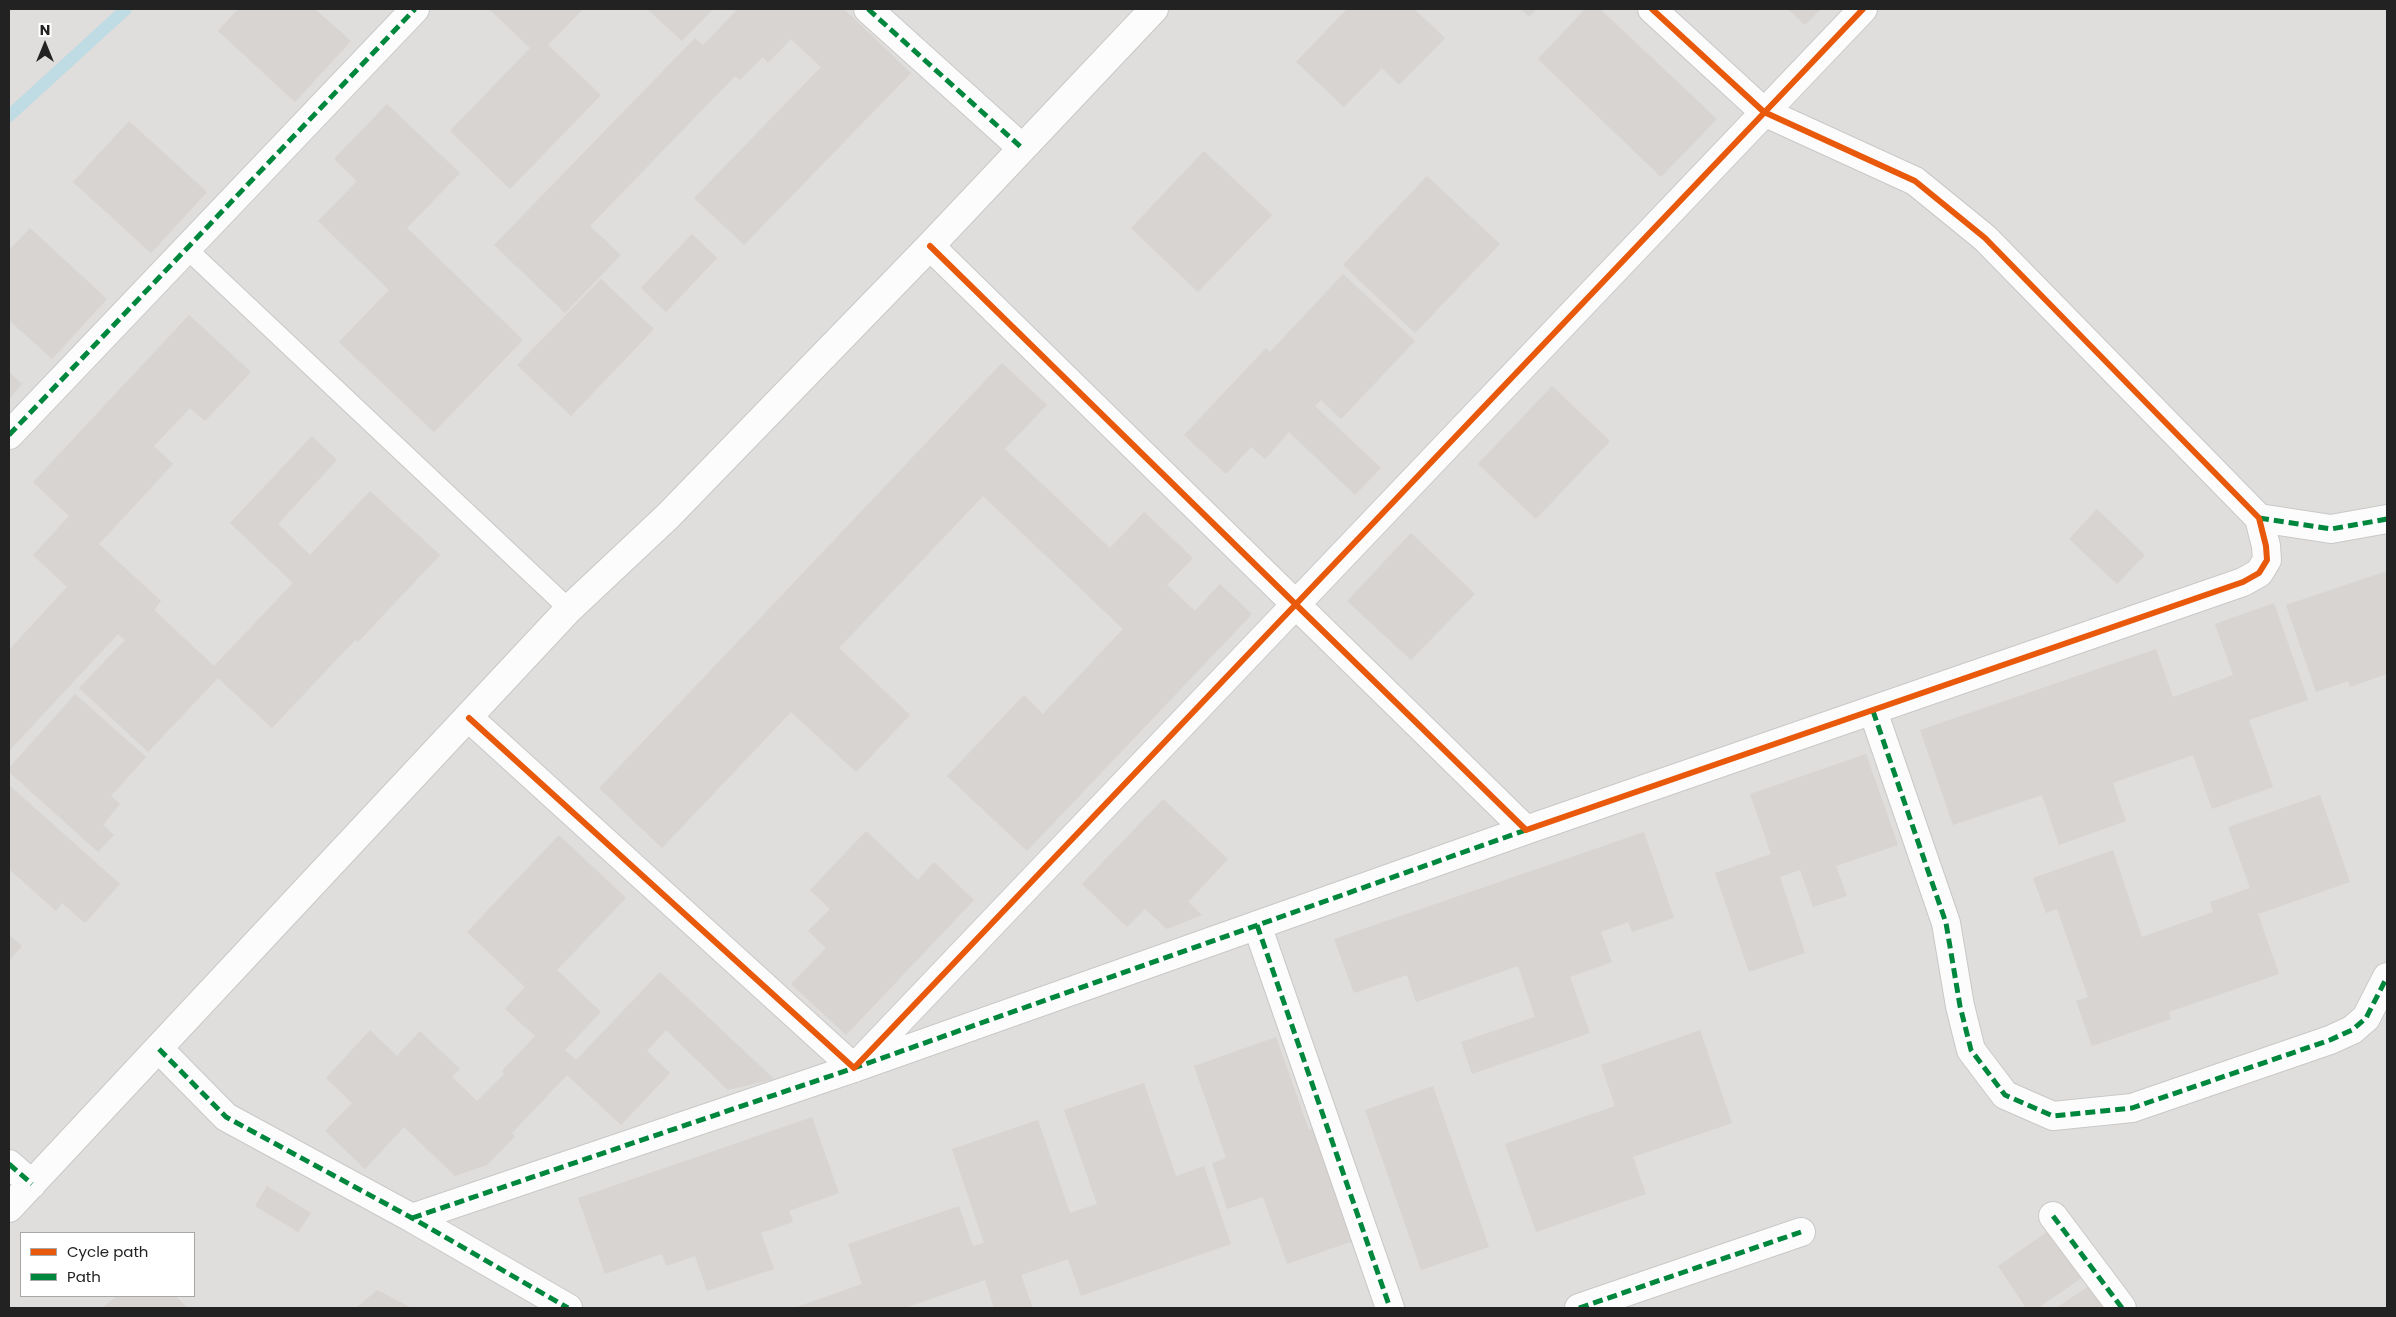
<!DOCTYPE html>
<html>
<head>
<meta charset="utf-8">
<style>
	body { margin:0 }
	#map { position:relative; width:2396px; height:1317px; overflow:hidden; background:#f0eeeb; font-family:Poppins,sans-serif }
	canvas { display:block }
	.frame { position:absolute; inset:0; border:10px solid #222; pointer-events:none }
	.legend { position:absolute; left:20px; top:1232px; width:175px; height:65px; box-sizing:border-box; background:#fff; border:1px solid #a7a7a7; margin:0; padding:6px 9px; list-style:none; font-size:15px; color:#222 }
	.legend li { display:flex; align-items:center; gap:10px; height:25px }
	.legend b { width:25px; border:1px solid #a7a7a7 }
	.north { position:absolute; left:20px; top:20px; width:50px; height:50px; -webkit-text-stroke:4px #fff; paint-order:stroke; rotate:0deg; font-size:14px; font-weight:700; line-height:20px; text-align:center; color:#222 }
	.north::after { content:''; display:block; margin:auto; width:18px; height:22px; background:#222; clip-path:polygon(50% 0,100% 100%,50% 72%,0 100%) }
</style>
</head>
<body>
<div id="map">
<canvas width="2396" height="1317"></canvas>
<div class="frame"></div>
<ul class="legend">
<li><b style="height:6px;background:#e8590c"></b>Cycle path</li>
<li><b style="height:6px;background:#00873e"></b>Path</li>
</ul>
<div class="north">N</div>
</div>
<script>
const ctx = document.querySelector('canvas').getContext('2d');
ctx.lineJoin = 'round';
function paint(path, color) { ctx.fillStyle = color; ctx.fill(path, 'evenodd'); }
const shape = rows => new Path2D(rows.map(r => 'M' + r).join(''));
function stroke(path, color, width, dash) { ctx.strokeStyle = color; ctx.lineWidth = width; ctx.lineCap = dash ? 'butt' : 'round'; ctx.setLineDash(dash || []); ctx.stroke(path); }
paint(shape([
	[9,9,2387,9,2387,1308,9,1308],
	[21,1233,194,1233,194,1296,21,1296]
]), '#dfdedc');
stroke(shape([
	[9,116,126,9]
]), '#bfdbe3', 12);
paint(shape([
	[238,9,315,9,351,41,295,102,218,31],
	[489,9,583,9,548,45,601,95,510,189,450,131,530,48],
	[647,9,713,9,682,41],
	[738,9,844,9,911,73,744,245,694,198,821,67,791,39,768,63,763,57,740,80,735,76,590,226,621,255,565,313,494,245,695,38,703,45],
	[1347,9,1414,9,1445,38,1399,85,1382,68,1344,107,1296,62],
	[1521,9,1537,9,1529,17],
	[1585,9,1600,9,1717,119,1661,177,1538,59],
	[1788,9,1821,9,1805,25],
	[387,104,460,173,407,228,523,340,434,432,339,342,389,290,318,221,357,181,334,159],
	[129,121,207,192,151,253,73,182],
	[1204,151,1272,215,1198,292,1131,228],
	[1427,176,1500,244,1415,333,1343,265],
	[30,228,107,299,52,359,9,320,9,250],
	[692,234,717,258,666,312,641,288],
	[1343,274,1415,341,1341,419,1321,400,1315,406,1381,468,1355,495,1289,432,1265,459,1251,447,1226,474,1184,435,1266,348,1270,352],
	[601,279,654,329,571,416,517,365],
	[189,315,251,372,205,421,190,408,154,446,173,464,99,544,161,601,154,610,214,666,293,583,230,523,312,436,337,460,278,524,310,555,370,491,440,555,358,642,355,640,272,728,218,678,148,752,79,688,125,640,118,634,9,751,9,650,67,587,33,555,69,516,33,482],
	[1002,363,1047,405,1005,449,1110,548,1144,512,1193,558,1167,585,1195,611,1220,584,1252,614,1027,851,947,776,1024,695,1043,714,1123,629,983,496,839,648,910,715,856,772,791,712,662,848,599,788],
	[9,372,22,384,9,399],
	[1552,386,1610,441,1536,519,1478,464],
	[2097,509,2145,555,2117,584,2069,539],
	[1411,533,1475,594,1411,660,1347,601],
	[2387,571,2387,674,2350,687,2348,681,2316,692,2286,605],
	[2274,603,2308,700,2249,720,2273,787,2212,809,2193,755,2113,783,2126,821,2059,845,2042,795,1953,825,1920,730,2156,649,2173,697,2233,675,2215,624],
	[75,694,146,757,111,796,120,804,103,825,114,835,98,852,9,772,9,768],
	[1866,754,1898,845,1836,866,1847,896,1813,907,1800,870,1780,877,1805,953,1749,972,1715,873,1771,854,1750,794],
	[9,785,120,884,85,923,62,903,56,911,9,869],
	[2320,795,2350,882,2258,914,2279,974,2169,1012,2171,1019,2092,1046,2076,1001,2088,997,2057,909,2046,913,2033,878,2113,850,2142,937,2213,912,2210,902,2250,888,2228,827],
	[1163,799,1228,859,1188,902,1202,915,1167,929,1145,909,1127,927,1082,884],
	[866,831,918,880,934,862,974,900,846,1035,791,984,826,948,808,931,830,909,810,890],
	[1644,832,1674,918,1632,932,1628,922,1601,932,1612,962,1570,977,1590,1033,1472,1074,1461,1042,1535,1017,1518,966,1416,1002,1407,975,1354,993,1334,939],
	[559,835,626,898,557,970,601,1012,565,1050,576,1060,660,972,774,1079,728,1090,666,1030,647,1051,670,1073,621,1125,567,1075,512,1133,515,1136,487,1165,455,1176,404,1127,365,1169,325,1131,352,1103,326,1078,370,1030,397,1056,420,1031,460,1069,452,1077,477,1101,504,1074,502,1071,535,1036,505,1009,525,987,467,932],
	[9,935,22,946,9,961],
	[1700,1030,1732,1123,1633,1157,1646,1194,1536,1232,1505,1144,1615,1106,1601,1065],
	[1276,1037,1309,1130,1319,1126,1359,1239,1287,1264,1263,1197,1227,1209,1212,1163,1226,1158,1194,1066],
	[1144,1083,1176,1176,1204,1166,1231,1244,1081,1296,1068,1259,1021,1275,1033,1308,994,1308,985,1280,905,1308,794,1308,862,1284,848,1244,959,1206,973,1246,984,1243,952,1149,1038,1120,1070,1213,1097,1204,1064,1110],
	[1433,1086,1489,1247,1421,1270,1365,1110],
	[812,1117,839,1193,789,1211,793,1222,761,1233,774,1269,707,1291,695,1256,666,1266,662,1254,605,1274,578,1198],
	[267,1186,311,1213,298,1232,255,1206],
	[2050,1230,2083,1277,2038,1308,2026,1308,1998,1266],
	[2089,1286,2105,1308,2056,1308],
	[377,1290,412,1308,356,1308],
	[117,1296,176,1296,187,1308,102,1308]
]), '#d7d4d2');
const service = shape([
	[187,249,569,609]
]);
const minor = shape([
	[868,9,1022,148],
	[930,246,1526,830,2243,582,2259,573,2267,560,2266,546,2259,518,1985,238,1915,181,1764,112,1652,9],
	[9,435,415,9],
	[2259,518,2331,529,2387,519],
	[1873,711,1946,923,1960,1006,1971,1050,2005,1095,2053,1116,2132,1108,2330,1040,2352,1030,2366,1018,2387,977],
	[469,718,854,1068,1863,9],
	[1257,925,1390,1308],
	[159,1049,226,1117,412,1218,568,1308],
	[9,1164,32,1184],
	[9,1208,569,609,668,516,930,246,1154,9],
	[2053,1216,2122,1308],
	[412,1218,854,1068,1526,830],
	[1579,1308,1801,1232]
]);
stroke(service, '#c9c8c7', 21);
stroke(minor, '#c9c8c7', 30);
stroke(service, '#fdfcfc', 19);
stroke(minor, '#fdfcfc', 28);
stroke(shape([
	[868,9,1022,148],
	[9,435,415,9],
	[2259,518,2331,529,2387,519],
	[1873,711,1946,923,1960,1006,1971,1050,2005,1095,2053,1116,2132,1108,2330,1040,2352,1030,2366,1018,2387,977],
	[1257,925,1390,1308],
	[159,1049,226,1117,412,1218,568,1308],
	[9,1164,32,1184],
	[2053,1216,2122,1308],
	[412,1218,854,1068,1526,830],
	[1579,1308,1801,1232]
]), '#00873e', 5, [10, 5]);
stroke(shape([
	[930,246,1526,830,2243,582,2259,573,2267,560,2266,546,2259,518,1985,238,1915,181,1764,112,1652,9],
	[469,718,854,1068,1863,9]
]), '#e8590c', 6);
</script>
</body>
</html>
